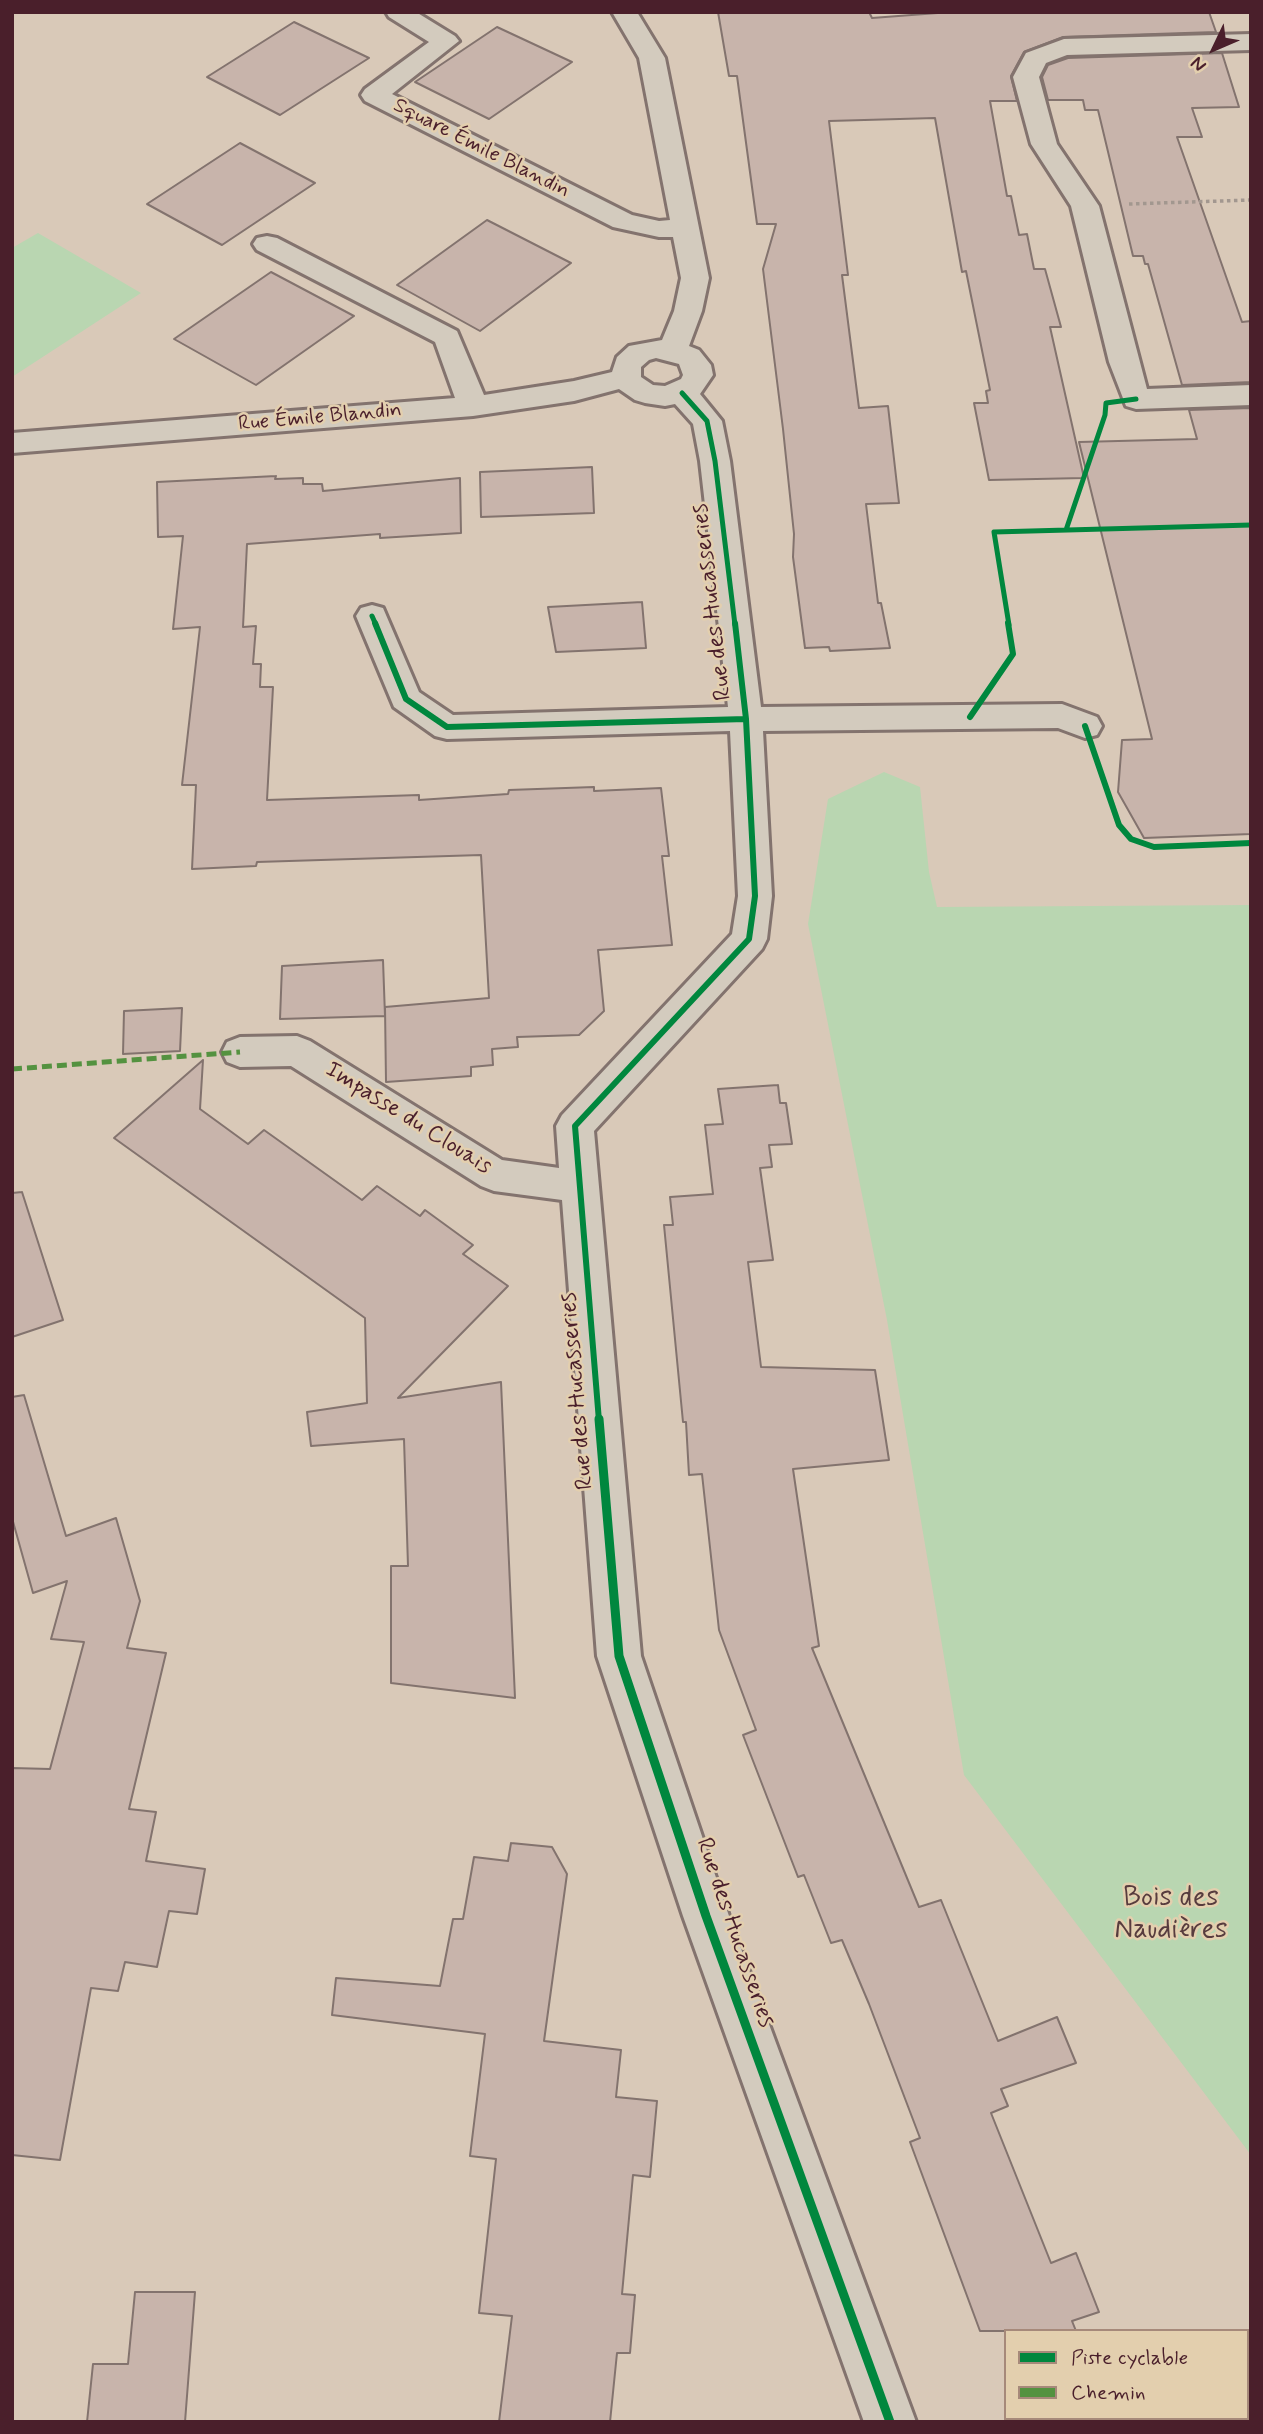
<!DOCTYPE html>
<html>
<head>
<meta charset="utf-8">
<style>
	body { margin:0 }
	#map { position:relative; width:1263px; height:2434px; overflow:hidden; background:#d9c9b8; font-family:Mynerve,sans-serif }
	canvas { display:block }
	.frame { position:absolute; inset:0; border:14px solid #4a1f2b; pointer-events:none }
	.legend { position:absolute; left:1004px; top:2329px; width:245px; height:91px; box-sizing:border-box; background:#e3cfae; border:2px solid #a6897a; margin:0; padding:9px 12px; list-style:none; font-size:21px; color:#4a1f2b }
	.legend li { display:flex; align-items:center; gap:14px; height:35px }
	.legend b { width:35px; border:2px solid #a6897a }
	.north { position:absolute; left:1179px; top:14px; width:70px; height:70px; -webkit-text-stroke:5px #e3cfae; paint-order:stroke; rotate:226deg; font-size:19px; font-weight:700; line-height:28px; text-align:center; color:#4a1f2b }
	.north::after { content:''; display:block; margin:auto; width:24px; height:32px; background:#4a1f2b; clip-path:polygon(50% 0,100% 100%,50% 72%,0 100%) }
</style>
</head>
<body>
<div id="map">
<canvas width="1263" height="2434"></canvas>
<div class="frame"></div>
<ul class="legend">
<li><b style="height:9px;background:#00873e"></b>Piste cyclable</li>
<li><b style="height:9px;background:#549240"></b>Chemin</li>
</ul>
<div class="north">N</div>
</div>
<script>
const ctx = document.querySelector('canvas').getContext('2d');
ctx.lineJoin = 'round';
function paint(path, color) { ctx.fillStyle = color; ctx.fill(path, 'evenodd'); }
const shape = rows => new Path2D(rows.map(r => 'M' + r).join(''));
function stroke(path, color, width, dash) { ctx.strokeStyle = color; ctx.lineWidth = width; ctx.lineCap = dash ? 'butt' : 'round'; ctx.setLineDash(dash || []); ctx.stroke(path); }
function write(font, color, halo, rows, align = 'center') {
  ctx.font = font + ' Mynerve,sans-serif'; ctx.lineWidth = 5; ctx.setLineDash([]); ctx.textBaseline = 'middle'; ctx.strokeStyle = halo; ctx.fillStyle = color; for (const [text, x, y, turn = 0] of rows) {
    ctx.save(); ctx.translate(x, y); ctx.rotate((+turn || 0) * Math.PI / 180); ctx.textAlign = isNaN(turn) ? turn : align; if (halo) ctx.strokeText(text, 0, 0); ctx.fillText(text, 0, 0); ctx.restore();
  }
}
paint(shape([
	[38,233,141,293,12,377,12,248],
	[884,772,920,787,929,872,937,907,1251,905,1251,2155,964,1775,887,1320,808,924,828,799]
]), '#b9d6b1');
const building = shape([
	[718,12,869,12,872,18,951,12,1209,12,1216,32,1063,37,1024,52,1011,76,1017,101,990,101,1007,196,1011,196,1019,235,1027,234,1034,269,1045,269,1061,327,1050,327,1084,478,989,480,974,403,988,403,986,391,990,390,966,271,962,272,935,118,829,121,848,275,842,275,859,408,888,406,899,503,866,504,878,603,881,603,890,648,830,651,829,647,805,648,793,557,794,534,783,429,763,269,776,224,757,224,737,76,729,76,718,12],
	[294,22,369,58,280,115,207,77,294,22],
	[497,27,572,62,489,119,415,82,497,27],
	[1222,53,1239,107,1192,108,1202,137,1177,137,1242,322,1251,321,1251,382,1182,385,1148,264,1145,264,1143,256,1133,256,1098,110,1085,110,1083,100,1048,100,1042,77,1048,65,1068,58,1222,53],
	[240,143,315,183,222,245,147,204,240,143],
	[487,220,571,263,480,331,397,285,487,220],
	[271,272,354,316,256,385,174,339,271,272],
	[1251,408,1251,834,1144,838,1118,792,1122,740,1152,739,1079,442,1197,439,1189,410,1251,408],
	[592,467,594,513,481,517,480,472,592,467],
	[276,476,275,479,303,478,303,484,322,484,323,491,460,478,461,533,380,538,380,534,247,544,243,627,256,626,253,664,261,664,260,687,273,687,267,800,419,795,419,800,508,794,509,790,594,787,594,791,661,788,669,856,662,856,672,945,598,950,604,1011,579,1035,517,1037,518,1047,492,1049,493,1065,471,1067,471,1076,386,1082,385,1007,489,998,481,855,257,862,256,866,192,869,196,785,182,785,200,627,173,629,183,536,158,537,157,482,276,476],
	[642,602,646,648,556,652,548,607,642,602],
	[383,960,385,1016,280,1019,282,966,383,960],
	[182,1008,180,1051,123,1054,124,1011,182,1008],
	[203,1060,200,1109,248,1144,264,1130,362,1200,377,1186,420,1216,425,1210,473,1245,463,1254,508,1286,398,1398,501,1382,515,1698,391,1683,391,1566,408,1566,404,1439,311,1446,307,1412,367,1403,365,1318,114,1138,203,1060],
	[778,1085,780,1103,786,1103,792,1144,769,1145,772,1167,760,1168,773,1260,748,1262,761,1367,875,1370,889,1460,793,1469,819,1646,812,1648,919,1907,941,1900,998,2041,1057,2017,1076,2063,1001,2089,1008,2106,991,2113,1051,2263,1076,2253,1099,2312,1072,2321,1076,2331,980,2331,910,2142,920,2138,869,2004,842,1940,831,1943,804,1875,798,1877,743,1735,756,1730,719,1630,702,1474,689,1475,686,1422,683,1422,664,1225,673,1225,670,1197,713,1194,705,1125,723,1124,718,1089,778,1085],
	[22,1192,63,1320,12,1337,12,1193,22,1192],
	[24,1395,66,1536,116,1518,140,1601,127,1648,166,1653,129,1809,156,1812,146,1861,205,1869,197,1914,169,1911,157,1967,125,1962,118,1991,91,1988,60,2160,12,2155,12,1768,50,1769,84,1642,51,1639,67,1581,33,1593,12,1518,12,1397,24,1395],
	[511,1843,552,1847,567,1874,544,2041,621,2050,616,2097,657,2101,650,2177,633,2175,622,2294,635,2295,630,2353,617,2353,610,2422,499,2422,512,2316,479,2313,496,2159,470,2156,485,2034,332,2015,336,1978,440,1986,453,1919,463,1919,474,1857,508,1861,511,1843],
	[135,2292,195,2292,185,2422,87,2422,93,2364,128,2364,135,2292]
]);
paint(building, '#c8b4ab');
stroke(building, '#83736e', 2);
const minor = shape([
	[386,12,416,12,455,36,459,41,392,94,632,215,659,221,670,220,639,58,612,12,637,12,665,58,709,278,702,311,689,346,699,350,711,365,713,375,700,394,722,421,730,461,761,707,1062,704,1097,717,1102,726,1097,735,1085,738,1058,728,763,731,772,896,767,939,762,949,594,1131,641,1656,729,1916,916,2422,864,2422,683,1916,597,1656,562,1200,494,1191,481,1186,291,1066,240,1067,227,1062,222,1052,227,1042,240,1037,297,1036,310,1041,502,1160,559,1168,556,1126,562,1115,732,934,738,896,730,731,447,739,435,736,394,707,356,616,361,608,372,605,383,608,419,692,453,715,728,707,700,461,693,424,675,404,665,406,645,403,635,400,619,389,574,401,473,416,12,453,12,433,455,398,435,342,257,250,253,244,257,238,267,236,277,238,457,331,484,395,574,381,612,372,617,357,629,346,662,340,674,311,681,278,673,237,659,237,613,227,365,101,361,95,365,89,429,42,389,17,386,12],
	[656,358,679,364,683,375,681,379,665,386,653,385,641,377,641,367,649,360,656,358],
	[1251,34,1251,50,1067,55,1046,63,1039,77,1057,144,1099,206,1147,389,1251,385,1251,405,1136,409,1126,406,1109,362,1071,206,1031,144,1013,77,1026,53,1064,39,1251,34]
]);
stroke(minor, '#83736e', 6);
stroke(shape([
	[1129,204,1251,200]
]), '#a2978f', 3.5, [3.5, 3.5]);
paint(minor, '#d3cbbe');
stroke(shape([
	[12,1069,240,1052]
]), '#549240', 5, [10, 5]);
stroke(shape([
	[682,393,707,421,715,461,735,625],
	[1066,530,1105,415,1106,403,1136,399],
	[372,616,376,625],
	[1009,625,994,532,1251,525]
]), '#00873e', 5);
stroke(shape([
	[375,623,406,699,447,727,746,719],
	[970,717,1013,654,1008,623],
	[1085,726,1119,825,1131,839,1154,847,1251,843],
	[599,1421,575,1126,749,939,755,896,746,719,735,623]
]), '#00873e', 6);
stroke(shape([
	[599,1419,619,1656,706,1916,890,2422]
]), '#00873e', 9);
write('21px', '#4a1f2b', '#e3cfae', [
	["Square Émile Blandin",481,149,27],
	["Rue Émile Blandin",320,418,-5]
]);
write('24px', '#4a1f2b', '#e3cfae', [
	["Rue des Hucasseries",713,602,-97],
	["Impasse du Clouais",408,1119,32],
	["Rue des Hucasseries",578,1391,-95],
	["Rue des Hucasseries",734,1933,71]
]);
write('28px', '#573c3e', '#e3cfae', [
	["Bois des",1171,1899],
	["Naudières",1171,1931]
]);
</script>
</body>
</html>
